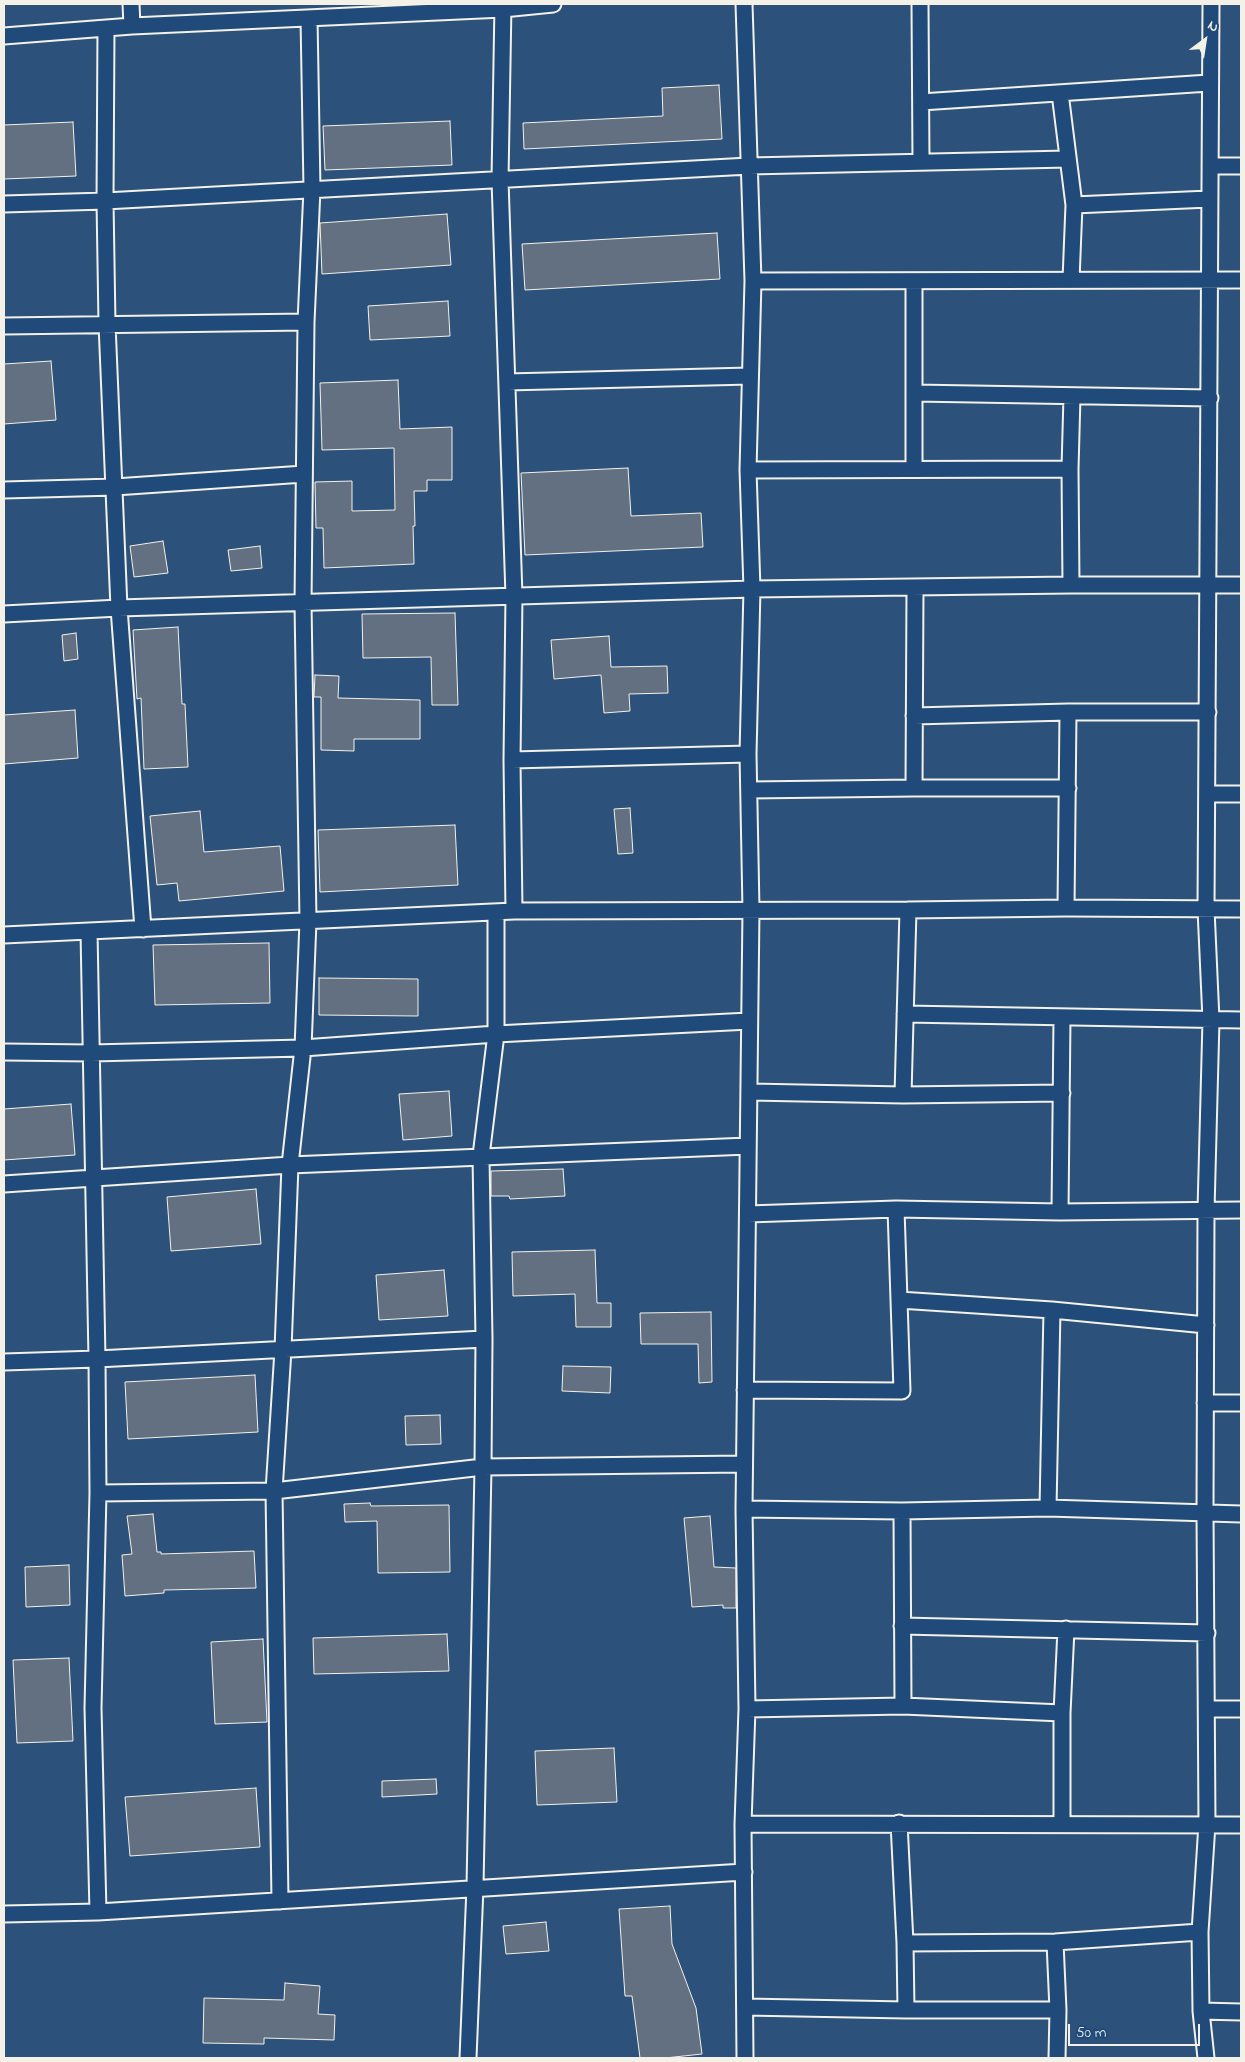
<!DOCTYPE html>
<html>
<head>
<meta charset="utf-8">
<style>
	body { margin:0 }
	#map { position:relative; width:1245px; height:2062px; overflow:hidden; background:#2c527b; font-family:"Indie Flower",sans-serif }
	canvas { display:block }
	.frame { position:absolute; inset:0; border:5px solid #f4f1e8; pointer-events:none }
	.north { position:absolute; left:1180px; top:15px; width:50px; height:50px; -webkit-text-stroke:4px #1f4a7a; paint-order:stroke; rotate:31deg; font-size:14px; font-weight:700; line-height:20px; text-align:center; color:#f4f1e8 }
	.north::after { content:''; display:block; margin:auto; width:18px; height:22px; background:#f4f1e8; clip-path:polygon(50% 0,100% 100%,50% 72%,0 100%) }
	.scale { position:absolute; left:1068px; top:2024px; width:132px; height:22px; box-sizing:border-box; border:2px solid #f4f1e8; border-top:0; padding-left:6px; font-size:15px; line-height:18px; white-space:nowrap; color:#f4f1e8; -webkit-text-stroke:4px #1f4a7a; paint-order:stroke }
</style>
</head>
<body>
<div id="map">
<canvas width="1245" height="2062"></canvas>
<div class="frame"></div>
<div class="north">N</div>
<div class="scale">50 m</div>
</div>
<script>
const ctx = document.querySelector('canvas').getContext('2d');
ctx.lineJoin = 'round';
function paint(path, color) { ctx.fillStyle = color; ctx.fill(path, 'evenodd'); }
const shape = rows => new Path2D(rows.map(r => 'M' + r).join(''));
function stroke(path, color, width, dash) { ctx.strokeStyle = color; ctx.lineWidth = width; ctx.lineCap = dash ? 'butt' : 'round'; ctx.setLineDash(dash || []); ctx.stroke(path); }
const building = shape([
	[719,85,722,139,524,149,523,123,663,116,662,88,719,85],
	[450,121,452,165,325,170,323,126,450,121],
	[73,122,76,176,4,179,4,125,73,122],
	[447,214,451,265,322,274,320,223,447,214],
	[717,233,720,279,525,290,522,244,717,233],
	[448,301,450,336,370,340,368,306,448,301],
	[51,361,56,420,4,424,4,364,51,361],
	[398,380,400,429,452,427,452,480,427,480,427,491,414,491,415,526,413,526,414,564,324,568,323,528,316,528,315,482,352,481,352,511,395,510,394,448,322,450,320,383,398,380],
	[628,468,631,516,701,513,703,547,525,555,521,473,628,468],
	[163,541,168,573,134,577,130,546,163,541],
	[260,546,262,568,231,571,228,550,260,546],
	[455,613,458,705,432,705,431,657,363,658,362,614,455,613],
	[178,627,182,704,185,704,188,767,144,769,141,698,137,699,133,630,178,627],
	[76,633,78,659,64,661,62,635,76,633],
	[609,636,611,667,667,666,668,693,629,694,630,711,604,713,601,675,554,679,551,640,609,636],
	[315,675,339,676,338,698,420,700,420,739,354,739,354,751,321,750,321,697,314,697,315,675],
	[75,710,78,758,4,764,4,715,75,710],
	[630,808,633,853,618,854,614,809,630,808],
	[200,811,204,852,280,846,284,891,179,901,177,883,157,885,150,816,200,811],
	[455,825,458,885,320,892,318,830,455,825],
	[269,943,270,1003,155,1005,153,945,269,943],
	[319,978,418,979,418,1016,319,1015,319,978],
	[449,1091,452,1136,403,1140,399,1094,449,1091],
	[71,1104,75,1155,4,1160,4,1109,71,1104],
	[563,1169,565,1196,510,1199,509,1196,491,1196,491,1171,563,1169],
	[256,1189,261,1244,171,1251,167,1197,256,1189],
	[595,1250,597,1303,611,1303,611,1327,576,1327,575,1294,513,1296,512,1252,595,1250],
	[444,1270,448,1316,379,1320,376,1275,444,1270],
	[711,1312,712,1382,699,1383,698,1344,641,1344,640,1313,711,1312],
	[563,1366,611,1367,610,1393,562,1391,563,1366],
	[255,1375,258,1432,128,1439,125,1382,255,1375],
	[440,1415,441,1444,406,1445,405,1416,440,1415],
	[370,1503,371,1506,449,1505,450,1572,378,1573,377,1521,345,1522,344,1504,370,1503],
	[153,1514,157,1552,161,1552,161,1554,254,1551,256,1588,164,1590,164,1593,125,1596,122,1555,132,1554,127,1516,153,1514],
	[710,1516,714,1567,736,1568,736,1608,723,1608,723,1605,692,1607,684,1518,710,1516],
	[69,1565,70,1605,26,1607,25,1567,69,1565],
	[447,1634,449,1671,314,1674,313,1638,447,1634],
	[263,1639,267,1722,215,1724,211,1642,263,1639],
	[69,1658,73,1741,17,1743,13,1660,69,1658],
	[614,1748,617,1802,537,1805,535,1751,614,1748],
	[436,1779,437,1794,382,1797,382,1781,436,1779],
	[256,1788,260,1847,130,1856,125,1797,256,1788],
	[670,1906,672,1944,696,2008,702,2054,665,2058,640,2058,632,1996,625,1996,619,1909,670,1906],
	[546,1922,549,1951,506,1954,503,1926,546,1922],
	[285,1983,320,1986,318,2014,335,2015,334,2040,264,2038,264,2044,203,2043,204,1998,284,2000,285,1983]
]);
paint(building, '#627081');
stroke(building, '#f4f1e8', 1);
const minor = shape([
	[131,4,132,26],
	[503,4,500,180,514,596,512,760,514,911],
	[744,4,753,281,748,470,752,589,748,754,751,910,744,1509,747,1709,743,1824,745,2058],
	[920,4,921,162],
	[106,28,105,201,107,324,119,608,143,929],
	[4,36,132,26,503,9,553,4],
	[1060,93,1074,205,1071,280],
	[921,102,1209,83],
	[1210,166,1241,166],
	[4,204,105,201,749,166,1068,159],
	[1074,205,1209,199],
	[753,281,1241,280],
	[914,281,914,469],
	[4,326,306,322],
	[507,382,750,376],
	[914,393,1210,398],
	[748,470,1070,469],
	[4,490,115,487,304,474],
	[1071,585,1070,469,1072,396],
	[4,614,119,608,752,589,1071,585,1241,585],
	[914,716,1068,712,1208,712],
	[512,760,748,754],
	[914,788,915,588],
	[749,790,914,788,1068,788],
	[1208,794,1241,794],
	[1066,908,1068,712],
	[89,931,97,1359,98,1493,93,1708,98,1912],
	[4,935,514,911,908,910,1066,908,1241,909],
	[905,1014,1241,1020],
	[4,1052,91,1053,303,1048,496,1034,749,1021],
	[750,1092,903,1095,1062,1093],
	[903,1095,908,910],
	[4,1184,290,1165,748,1146],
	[1060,1212,1062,1018],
	[748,1214,896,1209,1060,1212,1241,1210],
	[899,1300,1052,1310,1206,1325],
	[4,1362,97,1359,484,1339],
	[745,1390,902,1391,896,1209],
	[1205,1403,1241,1403],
	[98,1493,274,1491,483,1467,744,1464],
	[1048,1508,1052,1310],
	[744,1509,902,1511,1048,1508,1241,1514],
	[902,1511,903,1706],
	[902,1626,1207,1633],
	[747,1709,903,1706,1062,1713],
	[1207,1709,1241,1709],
	[899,1823,905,1943,906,2010],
	[1062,1823,1062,1713,1066,1629],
	[743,1824,1241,1825],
	[280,1901,274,1491,283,1350,290,1165,303,1048,308,921,303,603,306,322,312,189,309,18],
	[4,1914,98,1912,744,1872],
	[1055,1942,1058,2010,1057,2058],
	[905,1943,1055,1942,1200,1932],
	[745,2007,906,2010,1058,2010],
	[1201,2011,1241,2012],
	[468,2058,475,1887,483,1467,484,1339,481,1156,496,1034,496,912],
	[1206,2058,1201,2011,1200,1932,1207,1824,1205,1513,1206,1210,1211,1020,1206,909,1211,4]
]);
stroke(minor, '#f4f1e8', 19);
stroke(minor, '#1f4a7a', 15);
</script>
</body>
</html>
